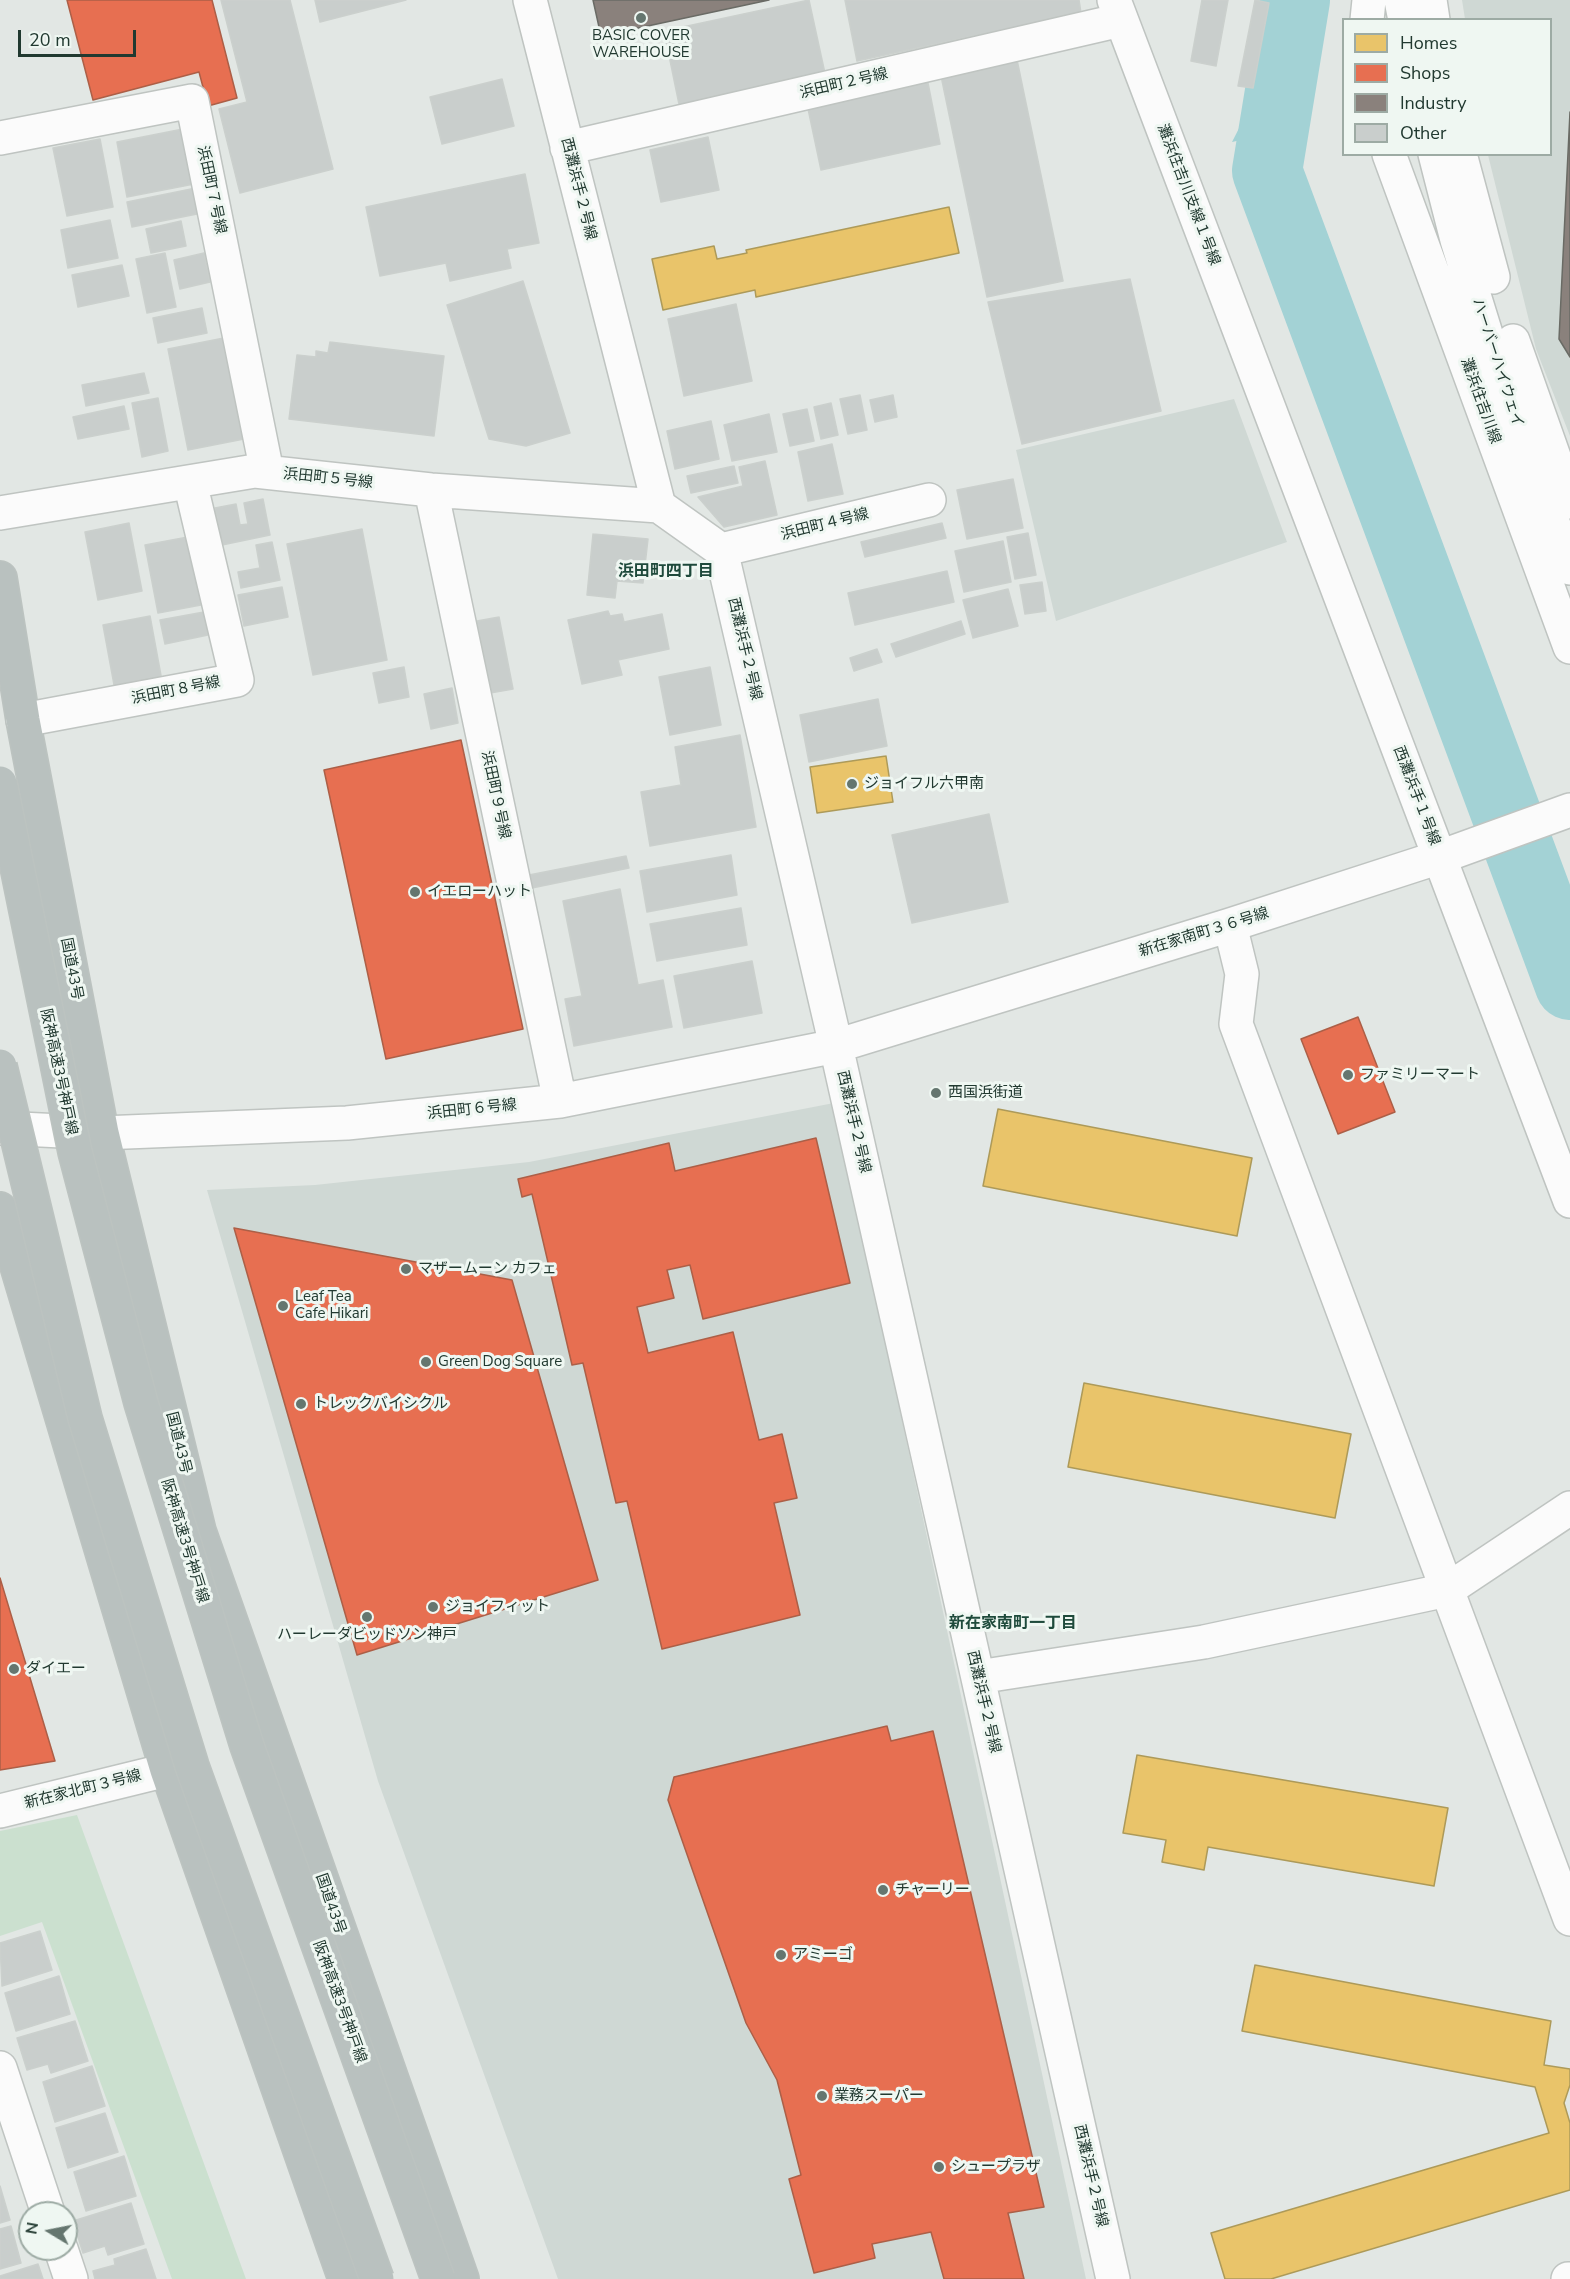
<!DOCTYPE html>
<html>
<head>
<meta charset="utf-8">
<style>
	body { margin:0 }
	#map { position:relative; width:1570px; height:2279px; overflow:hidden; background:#e2e7e4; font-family:"Nunito Sans",sans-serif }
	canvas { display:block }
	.legend { position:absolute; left:1342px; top:18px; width:210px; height:138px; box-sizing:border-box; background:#eff7f2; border:2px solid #9daba4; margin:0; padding:8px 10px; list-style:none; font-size:18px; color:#213930 }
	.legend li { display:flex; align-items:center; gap:12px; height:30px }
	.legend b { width:30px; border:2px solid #9daba4 }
	.north { position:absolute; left:18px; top:2201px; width:60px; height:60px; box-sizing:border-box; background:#eff7f2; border:2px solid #9daba4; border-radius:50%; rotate:280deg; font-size:16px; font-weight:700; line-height:24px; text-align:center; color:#213930 }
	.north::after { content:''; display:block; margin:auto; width:21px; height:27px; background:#65766f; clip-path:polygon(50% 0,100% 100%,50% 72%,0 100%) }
	.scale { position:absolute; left:18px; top:30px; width:118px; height:27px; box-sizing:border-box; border:3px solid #213930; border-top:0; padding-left:8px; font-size:18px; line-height:21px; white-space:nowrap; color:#213930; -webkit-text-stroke:4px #eff7f2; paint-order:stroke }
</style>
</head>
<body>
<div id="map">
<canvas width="1570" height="2279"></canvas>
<ul class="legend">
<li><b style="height:16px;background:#e9c46a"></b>Homes</li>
<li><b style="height:16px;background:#e76f51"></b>Shops</li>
<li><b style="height:16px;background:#8a817c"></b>Industry</li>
<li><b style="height:16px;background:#c9cecc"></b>Other</li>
</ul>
<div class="north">N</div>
<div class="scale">20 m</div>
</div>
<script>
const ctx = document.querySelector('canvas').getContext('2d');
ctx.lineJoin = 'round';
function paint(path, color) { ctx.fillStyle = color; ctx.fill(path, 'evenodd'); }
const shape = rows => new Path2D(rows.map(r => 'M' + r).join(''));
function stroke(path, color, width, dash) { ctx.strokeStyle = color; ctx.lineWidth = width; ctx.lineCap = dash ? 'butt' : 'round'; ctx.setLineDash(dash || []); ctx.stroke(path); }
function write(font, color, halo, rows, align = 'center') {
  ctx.font = font + ' "Nunito Sans","Noto Sans JP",sans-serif'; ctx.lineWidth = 6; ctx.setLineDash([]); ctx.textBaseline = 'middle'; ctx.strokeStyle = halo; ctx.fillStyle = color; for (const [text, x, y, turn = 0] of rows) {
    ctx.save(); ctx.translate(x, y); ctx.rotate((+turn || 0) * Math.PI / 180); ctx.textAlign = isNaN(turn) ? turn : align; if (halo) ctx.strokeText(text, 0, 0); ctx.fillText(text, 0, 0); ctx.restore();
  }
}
paint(shape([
	[1462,0,1570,0,1570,436,1536,349,1488,155,1550,154,1550,20,1465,19],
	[1234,399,1287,542,1056,621,1016,450],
	[834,1103,1086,2279,558,2279,378,1781,207,1190,315,1185,529,1162]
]), '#cfd8d4');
paint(shape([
	[77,1815,246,2279,172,2279,42,1922,0,1936,0,1831]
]), '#cbe0cf');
paint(shape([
	[1273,0,1327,0,1300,127,1232,142,1253,101]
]), '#a3d2d5');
const homes = shape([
	[949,207,959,253,756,297,755,290,663,310,652,259,714,246,717,259,747,253,746,250,949,207],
	[886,756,893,802,817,813,810,767,886,756],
	[998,1109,1252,1158,1237,1236,983,1186,998,1109],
	[1084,1383,1351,1434,1335,1518,1068,1467,1084,1383],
	[1137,1755,1448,1808,1434,1886,1208,1847,1204,1870,1162,1862,1166,1840,1123,1833,1137,1755],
	[1255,1965,1551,2021,1544,2065,1570,2069,1570,2085,1564,2103,1570,2123,1570,2190,1271,2279,1225,2279,1211,2233,1549,2133,1535,2087,1242,2031,1255,1965]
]);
paint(homes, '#e9c46a');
stroke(homes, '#ad9a59', 1.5);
const shops = shape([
	[67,0,212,0,237,98,208,106,199,72,93,100,67,0],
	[461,740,523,1029,386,1059,324,770,461,740],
	[1358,1017,1395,1112,1338,1134,1301,1039,1358,1017],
	[816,1138,850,1283,703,1319,690,1265,667,1270,674,1298,637,1307,648,1353,733,1332,759,1440,782,1434,797,1498,774,1503,800,1615,662,1649,627,1501,616,1503,583,1363,572,1365,532,1194,522,1197,518,1179,669,1143,675,1171,816,1138],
	[234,1228,512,1280,598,1580,357,1655,234,1228],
	[0,1578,55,1761,0,1770,0,1578],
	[887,1726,891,1741,933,1731,1044,2207,1008,2213,1024,2279,944,2279,931,2232,872,2244,875,2258,814,2273,789,2179,801,2175,777,2080,746,2023,668,1800,674,1777,887,1726]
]);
paint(shops, '#e76f51');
stroke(shops, '#ac5f47', 1.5);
const industry = shape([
	[593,0,769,0,601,36,593,0],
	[1570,112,1570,357,1559,339,1570,112]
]);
paint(industry, '#8a817c');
stroke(industry, '#6a6b65', 1.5);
stroke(shape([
	[1295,0,1267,171,1570,985]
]), '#a3d2d5', 70);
const building = shape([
	[221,0,290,0,333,169,240,193,219,109,247,102,221,0],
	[315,0,406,0,320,22,315,0],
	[809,0,826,78,680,109,664,31,809,0],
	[845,0,1079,0,1081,13,857,61,845,0],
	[1202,0,1228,0,1216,66,1191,61,1202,0],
	[1255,0,1269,3,1253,88,1238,86,1255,0],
	[1016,55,1063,281,987,297,940,71,1016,55],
	[927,78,940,144,821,170,807,104,927,78],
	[502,79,514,126,442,144,430,97,502,79],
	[183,129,194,184,127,197,117,142,183,129],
	[708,137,719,190,661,202,650,150,708,137],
	[100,139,113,207,67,216,53,148,100,139],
	[525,174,539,243,507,249,511,268,450,281,446,263,380,276,366,207,525,174],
	[196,188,202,213,132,227,127,202,196,188],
	[110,220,118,258,68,268,61,230,110,220],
	[181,221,186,246,151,253,146,229,181,221],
	[165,253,176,307,147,313,136,259,165,253],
	[204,253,210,282,180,289,174,260,204,253],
	[122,265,129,296,78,307,72,275,122,265],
	[1130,279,1161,411,1022,444,988,302,1130,279],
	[523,281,570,433,526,446,489,439,447,305,523,281],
	[736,304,752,381,684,396,668,319,736,304],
	[202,308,207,333,158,343,153,318,202,308],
	[229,337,249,438,188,450,168,349,229,337],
	[330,342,444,356,434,436,289,419,297,355,316,357,316,351,328,353,330,342],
	[144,373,149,393,86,406,82,385,144,373],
	[860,395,867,430,848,434,840,399,860,395],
	[893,395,897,417,875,422,870,400,893,395],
	[158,398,168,451,142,457,132,403,158,398],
	[831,403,838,435,821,439,814,407,831,403],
	[124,406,129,429,78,439,73,417,124,406],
	[807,409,814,441,790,446,783,414,807,409],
	[769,414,777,452,732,461,724,425,769,414],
	[711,421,719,459,675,469,667,431,711,421],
	[832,444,843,494,808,501,798,452,832,444],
	[765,461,777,515,724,527,698,497,743,486,739,467,765,461],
	[734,466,738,483,691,493,687,476,734,466],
	[1013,479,1023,528,967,539,957,490,1013,479],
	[263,499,270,535,222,545,215,508,236,504,240,525,248,524,244,503,263,499],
	[129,523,142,591,98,600,85,532,129,523],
	[942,523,946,538,865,557,861,542,942,523],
	[362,529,387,660,313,675,287,544,362,529],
	[1028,533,1036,575,1015,579,1007,537,1028,533],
	[593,534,648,539,643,583,617,581,615,598,587,595,593,534],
	[188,537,201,605,158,613,145,545,188,537],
	[1003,541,1011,582,964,592,955,551,1003,541],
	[272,542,280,580,241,588,238,572,260,568,256,545,272,542],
	[947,571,954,602,855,625,848,593,947,571],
	[1042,582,1046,611,1025,614,1020,585,1042,582],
	[282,587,288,617,244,626,238,595,282,587],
	[1008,589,1018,626,973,638,963,600,1008,589],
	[608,611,610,616,622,614,624,622,662,614,669,649,618,660,622,675,582,684,568,620,608,611],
	[204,612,208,635,165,644,160,620,204,612],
	[150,616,162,681,115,690,103,625,150,616],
	[499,617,513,689,490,693,477,621,499,617],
	[961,621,965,634,896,657,891,644,961,621],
	[877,649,882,662,854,671,850,658,877,649],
	[404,667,409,697,379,703,373,673,404,667],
	[710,667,721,725,670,735,659,677,710,667],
	[452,688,458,723,431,729,424,694,452,688],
	[878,699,887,746,809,762,800,715,878,699],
	[740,735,756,827,650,846,641,792,681,785,675,747,740,735],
	[989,814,1008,902,912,923,892,835,989,814],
	[731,855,737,895,647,912,640,871,731,855],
	[626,856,629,868,532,888,529,875,626,856],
	[620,889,638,985,663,980,672,1027,574,1046,565,999,582,996,563,901,620,889],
	[741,908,747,945,657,961,650,924,741,908],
	[752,961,762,1013,684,1028,674,976,752,961],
	[40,1931,52,1970,2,1986,0,1943,40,1931],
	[59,1976,70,2014,16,2031,5,1993,59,1976],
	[75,2021,88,2061,51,2073,48,2064,27,2070,17,2038,75,2021],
	[92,2066,105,2106,55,2122,43,2082,92,2066],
	[105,2113,118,2152,68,2168,56,2128,105,2113],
	[124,2156,136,2196,86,2211,74,2172,124,2156],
	[0,2186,10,2220,0,2223,0,2186],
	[131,2203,144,2244,108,2255,105,2246,83,2253,73,2221,131,2203],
	[11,2226,21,2263,0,2269,0,2229,11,2226],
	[146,2249,156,2279,95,2279,93,2271,115,2265,114,2259,146,2249],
	[38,2264,43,2279,0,2279,0,2276,38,2264]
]);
paint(building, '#c9cecc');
stroke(building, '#cbd0cd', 1.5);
const minor = shape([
	[530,0,659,506,721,550,836,1046,1113,2279],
	[1114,0,1570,1201],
	[1401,0,1405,20],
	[1430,0,1433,20],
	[1367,20,1369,0],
	[0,138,192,101,267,472],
	[567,148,1121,20],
	[1389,154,1570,647],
	[1435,154,1457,240,1504,392,1570,568],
	[1460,154,1493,277],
	[1513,341,1570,502],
	[431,490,560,1101],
	[0,513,255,471,431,490,659,506],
	[721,550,929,500],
	[23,720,237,680,190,482],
	[1230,925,1242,974,1236,1024,1570,1919],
	[0,1128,102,1133,347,1123,560,1101,836,1046,1230,925,1440,857,1570,810],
	[978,1677,1204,1642,1447,1590,1570,1508],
	[0,1811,167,1770],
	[0,2068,48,2213],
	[61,2249,71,2279],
	[1568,2279,1570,2279]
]);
const highway = shape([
	[0,578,23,720,102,1133,199,1531,462,2279],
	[0,1209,167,1770,345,2279]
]);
stroke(minor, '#bfc4c1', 36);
stroke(highway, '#bcc3c0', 36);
stroke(minor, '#fbfbfb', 33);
stroke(highway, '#b9c1bf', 33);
const highwayBridge = shape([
	[0,783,75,1152,141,1403,247,1746,438,2279],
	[0,1066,85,1418,192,1766,377,2279]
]);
stroke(highwayBridge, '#bcc3c0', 36, []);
stroke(highwayBridge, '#b9c1bf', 33);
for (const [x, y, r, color] of [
	[641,18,6,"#65766f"],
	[852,784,6,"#65766f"],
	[415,892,6,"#65766f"],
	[1348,1075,6,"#65766f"],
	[936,1093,6,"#65766f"],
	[406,1269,6,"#65766f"],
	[283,1306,6,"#65766f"],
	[426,1362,6,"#65766f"],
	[301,1404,6,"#65766f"],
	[433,1607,6,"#65766f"],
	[367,1617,6,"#65766f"],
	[14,1669,6,"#65766f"],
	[883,1890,6,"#65766f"],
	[781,1955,6,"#65766f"],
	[822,2096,6,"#65766f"],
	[939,2167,6,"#65766f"]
]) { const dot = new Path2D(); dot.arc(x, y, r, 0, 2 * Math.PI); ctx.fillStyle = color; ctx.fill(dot); stroke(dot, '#eff7f2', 2); }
write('15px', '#213930', '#eff7f2', [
	["BASIC COVER",641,36,"center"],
	["WAREHOUSE",641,53,"center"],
	["ジョイフル六甲南",864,784],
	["イエローハット",427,892],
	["ファミリーマート",1360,1075],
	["西国浜街道",948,1093],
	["マザームーン カフェ",418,1269],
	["Leaf Tea",295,1297],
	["Cafe Hikari",295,1314],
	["Green Dog Square",438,1362],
	["トレックバイシクル",313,1404],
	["ジョイフィット",445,1607],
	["ハーレーダビッドソン神戸",367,1635,"center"],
	["ダイエー",26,1669],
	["チャーリー",895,1890],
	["アミーゴ",793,1955],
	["業務スーパー",834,2096],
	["シュープラザ",951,2167]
], 'left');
write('15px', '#213930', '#eff7f2', [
	["浜田町２号線",844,84,-13],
	["西灘浜手２号線",578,189,76],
	["浜田町７号線",211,190,78],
	["灘浜住吉川支線１号線",1188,195,69],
	["ハーバーハイウェイ",1497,363,72],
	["灘浜住吉川線",1480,401,70],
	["浜田町５号線",328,479,6],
	["浜田町４号線",825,525,-14],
	["西灘浜手２号線",744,649,77],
	["浜田町８号線",176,691,-11],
	["浜田町９号線",495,795,78],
	["西灘浜手１号線",1416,796,69],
	["新在家南町３６号線",1204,933,-17],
	["国道43号",71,969,79],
	["阪神高速3号神戸線",58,1072,78],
	["浜田町６号線",472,1110,-6],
	["西灘浜手２号線",853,1122,77],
	["国道43号",178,1443,76],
	["阪神高速3号神戸線",184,1541,73],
	["西灘浜手２号線",983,1702,77],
	["新在家北町３号線",83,1790,-14],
	["国道43号",330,1904,71],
	["阪神高速3号神戸線",339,2002,70],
	["西灘浜手２号線",1090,2176,77]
]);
write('bold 16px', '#1e4a3b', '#eff7f2', [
	["浜田町四丁目",666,572],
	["新在家南町一丁目",1013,1624]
]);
</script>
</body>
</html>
